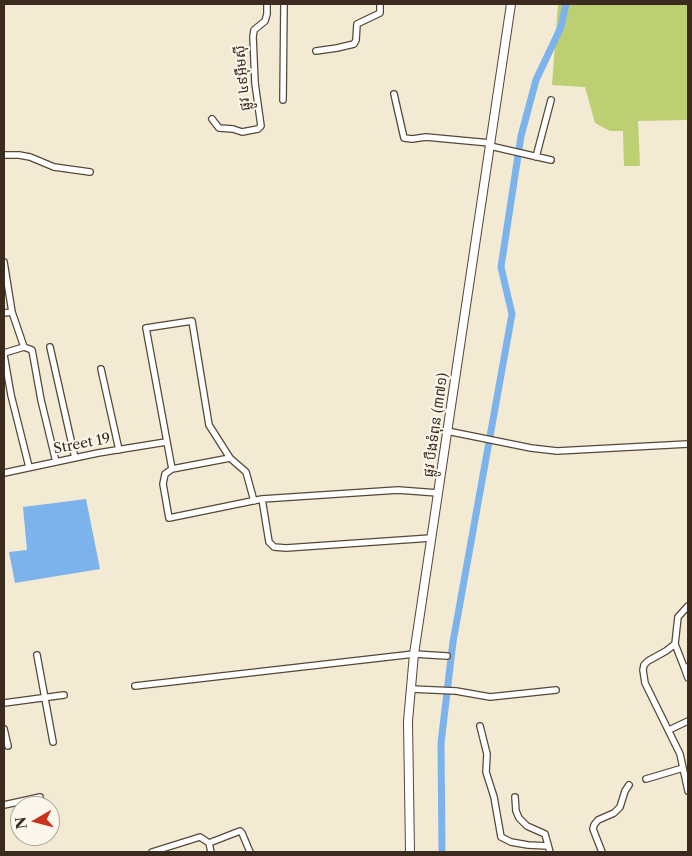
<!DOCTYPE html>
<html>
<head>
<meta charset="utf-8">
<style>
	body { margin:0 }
	#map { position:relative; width:692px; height:856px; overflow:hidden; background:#f2ead2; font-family:"Libre Caslon Text",serif }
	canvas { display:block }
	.frame { position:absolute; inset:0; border:5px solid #3b2a1e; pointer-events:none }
	.north { position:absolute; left:10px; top:796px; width:50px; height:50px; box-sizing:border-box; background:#fbf7ec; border:1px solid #aea59a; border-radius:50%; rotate:262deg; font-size:14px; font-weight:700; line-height:20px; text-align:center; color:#3b2a1e }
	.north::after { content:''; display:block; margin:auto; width:18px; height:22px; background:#c8321e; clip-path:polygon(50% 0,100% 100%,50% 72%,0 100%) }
</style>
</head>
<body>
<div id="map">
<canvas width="692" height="856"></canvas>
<div class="frame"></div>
<div class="north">N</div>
</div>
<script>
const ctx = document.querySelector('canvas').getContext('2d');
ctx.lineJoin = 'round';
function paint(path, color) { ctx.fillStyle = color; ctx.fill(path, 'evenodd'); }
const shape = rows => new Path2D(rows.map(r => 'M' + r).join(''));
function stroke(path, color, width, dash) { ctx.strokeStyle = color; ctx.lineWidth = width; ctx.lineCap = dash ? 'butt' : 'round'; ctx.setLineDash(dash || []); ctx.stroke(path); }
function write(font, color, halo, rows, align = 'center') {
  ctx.font = font + ' "Libre Caslon Text","Noto Sans Khmer",serif'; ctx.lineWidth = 4; ctx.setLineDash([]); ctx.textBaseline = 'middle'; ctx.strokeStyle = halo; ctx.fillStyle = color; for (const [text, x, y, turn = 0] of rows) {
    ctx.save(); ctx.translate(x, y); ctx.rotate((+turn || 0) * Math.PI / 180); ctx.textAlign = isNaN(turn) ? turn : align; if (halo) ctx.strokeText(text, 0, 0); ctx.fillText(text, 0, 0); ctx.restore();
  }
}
paint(shape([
	[558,4,688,4,688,120,638,121,640,166,624,166,623,131,610,131,595,123,585,87,552,85]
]), '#bccf73');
paint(shape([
	[86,499,100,569,15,583,9,552,27,550,23,507]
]), '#7db3ec');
stroke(shape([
	[442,852,441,743,453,642,512,314,501,267,521,136,536,80,561,27,566,4]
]), '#7db3ec', 7);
const minor = shape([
	[316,51,337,48,354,44,356,40,357,24,380,13,380,4],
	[394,94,404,138,412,139,426,137,490,143],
	[283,100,284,4],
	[212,119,219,128,233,129,242,132,258,129,261,126,255,83,253,37,254,30,265,21,267,14,267,4],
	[490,146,551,160],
	[4,155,19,155,30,157,54,167,90,172],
	[536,157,551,100],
	[4,262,12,312,24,347],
	[4,313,12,312],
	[50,347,75,458],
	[4,353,24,347,32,350,41,400,56,462],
	[4,355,11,395,29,467],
	[101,369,119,450],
	[447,431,531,448,557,451,688,444],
	[230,458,172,469,165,474,163,484,169,518,262,499,398,490,438,493],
	[172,469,146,328,192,321,209,425,230,458,246,472,254,501],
	[4,473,98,453,166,442],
	[262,499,269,542,274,547,286,548,431,538],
	[688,606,678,617,675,644,666,651,648,661,644,665,643,670,645,683,680,754,688,791],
	[675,644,684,667,688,667],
	[37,655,53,742],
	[684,667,688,678],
	[135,686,414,654,447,656],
	[411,689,456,691,490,697,556,690],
	[4,703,64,695],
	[480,726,487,754,486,772,494,797,501,837,511,842,528,845,548,846],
	[4,729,8,746],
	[669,730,688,721],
	[646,779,683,768],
	[515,797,516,811,519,818,527,826,545,834,550,852],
	[4,805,40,797],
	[209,843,240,831,242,833,250,852],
	[152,852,200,837,209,843,211,852],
	[602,852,593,829,594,825,598,820,614,813,620,807,625,791,629,785]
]);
const secondary = shape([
	[410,852,408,721,414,654,511,4]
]);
stroke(minor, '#564739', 8);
stroke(secondary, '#564739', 10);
stroke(minor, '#fff', 5.5);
stroke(secondary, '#fff', 8);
write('14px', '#3b2a1e', '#fbf7ec', [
	["ផ្លូវ ៤៩អ៊ឹមស៊ី",243,78,-95],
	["ផ្លូវ បឹងទំពុន (៣៧១)",436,425,-82],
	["Street 19",82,444,-11]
]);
</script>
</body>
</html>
